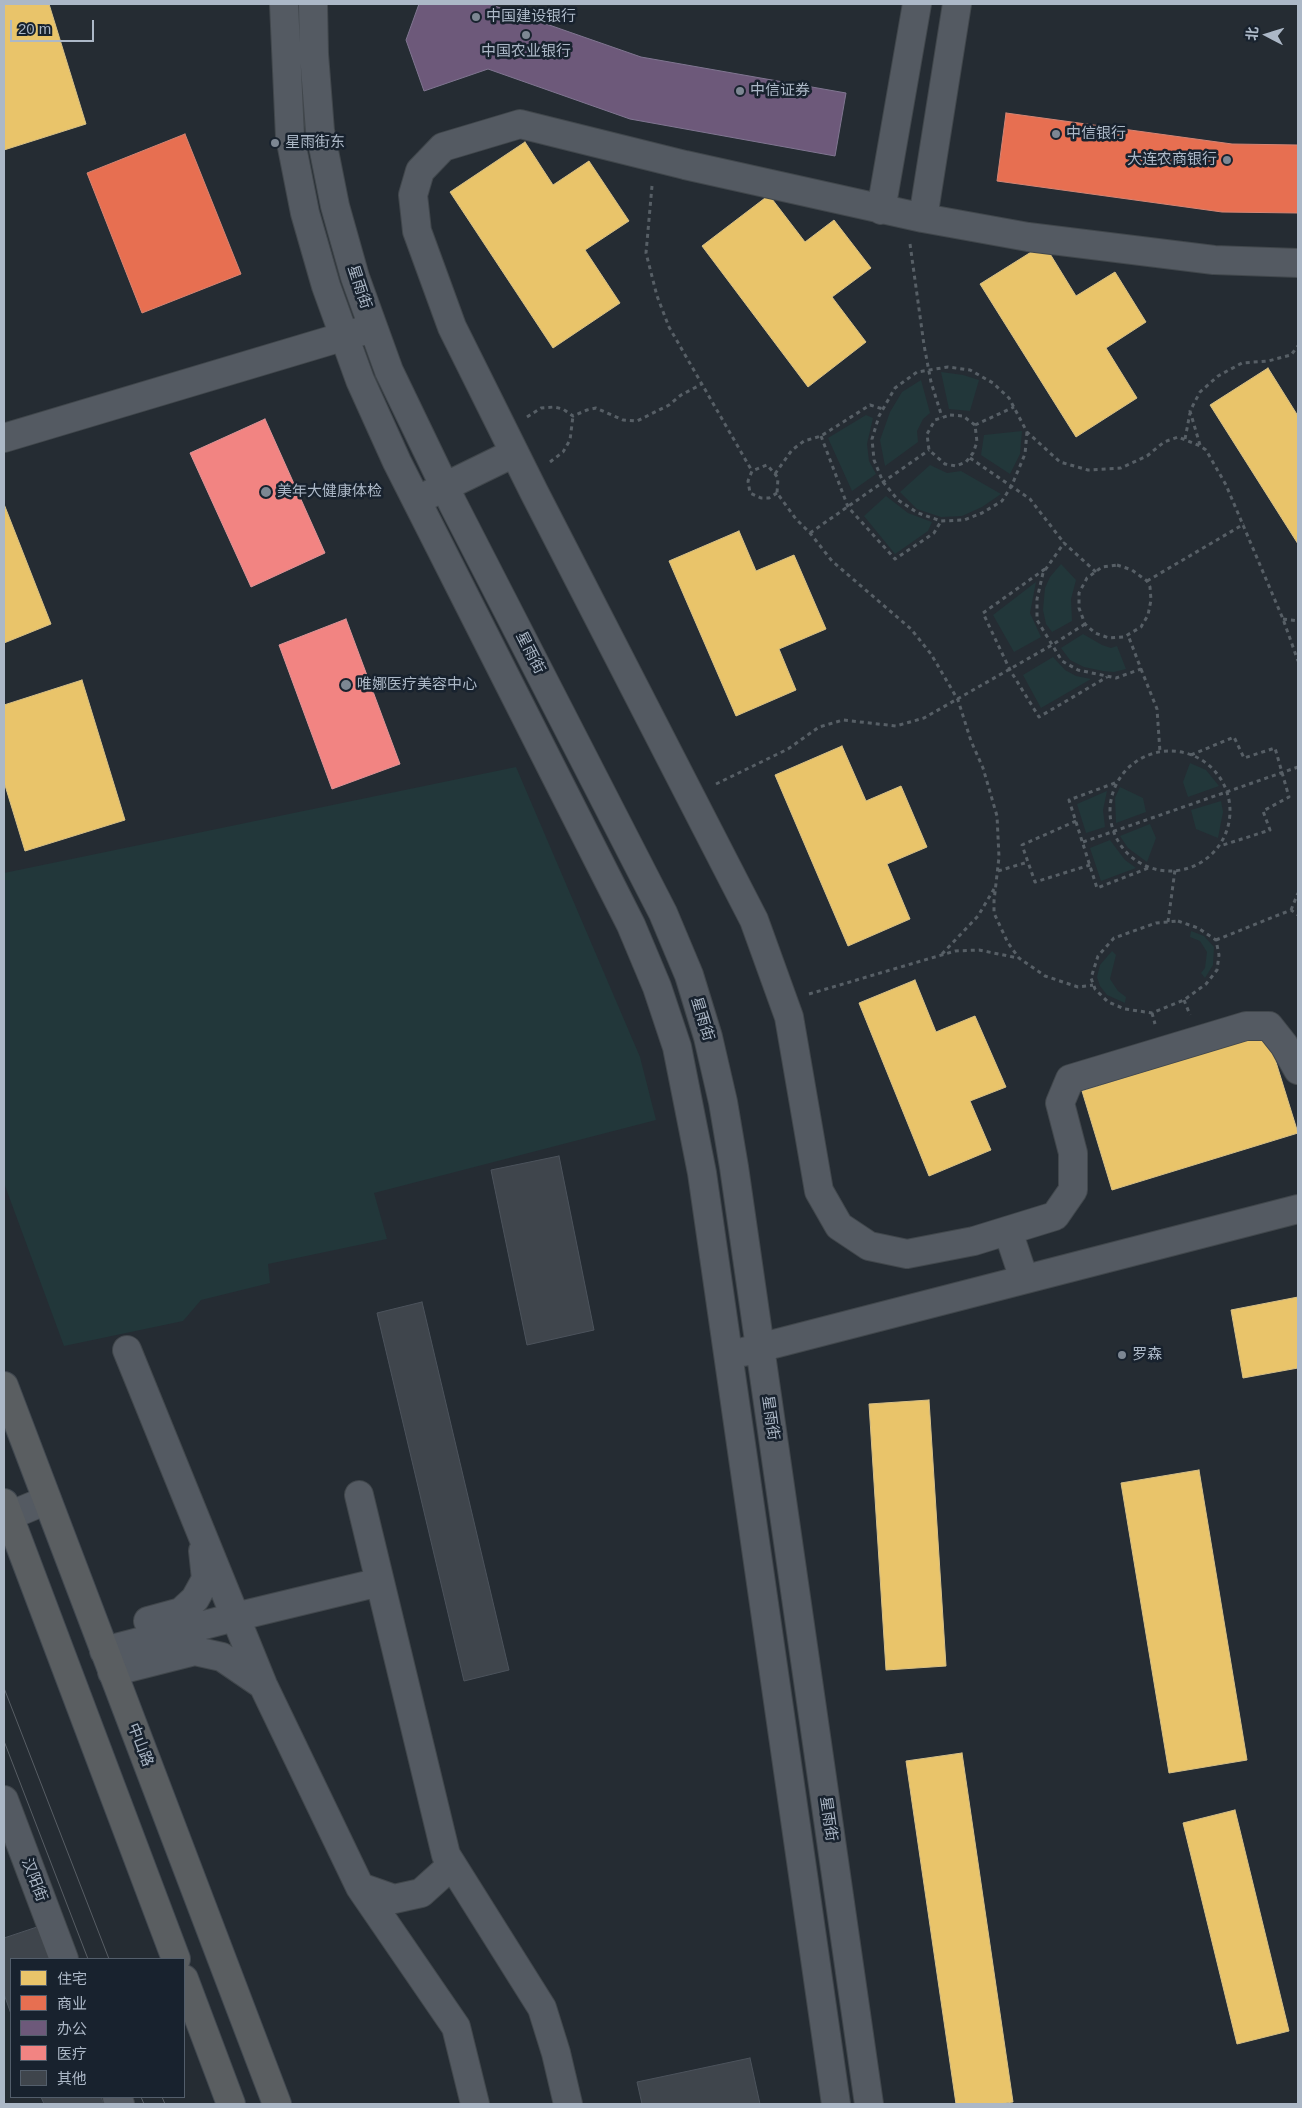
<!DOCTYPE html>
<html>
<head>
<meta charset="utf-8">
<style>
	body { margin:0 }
	#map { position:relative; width:1302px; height:2108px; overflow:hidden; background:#252c33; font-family:Helvetica,"Noto Sans SC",sans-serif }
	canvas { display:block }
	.frame { position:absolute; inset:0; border:5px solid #acb8c7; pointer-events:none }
	.legend { position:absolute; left:10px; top:1958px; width:175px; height:140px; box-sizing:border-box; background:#18222e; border:1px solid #535e6b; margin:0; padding:6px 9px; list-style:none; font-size:15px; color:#acb8c7 }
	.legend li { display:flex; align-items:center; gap:10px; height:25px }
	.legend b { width:25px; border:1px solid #535e6b }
	.north { position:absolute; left:1242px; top:10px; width:50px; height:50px; -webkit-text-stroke:4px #18222e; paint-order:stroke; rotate:275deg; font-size:14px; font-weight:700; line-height:20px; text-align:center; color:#acb8c7 }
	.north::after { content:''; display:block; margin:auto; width:18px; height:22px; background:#acb8c7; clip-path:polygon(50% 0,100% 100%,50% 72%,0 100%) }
	.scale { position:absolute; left:10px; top:20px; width:84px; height:22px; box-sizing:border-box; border:2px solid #acb8c7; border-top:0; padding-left:6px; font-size:15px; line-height:18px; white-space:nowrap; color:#acb8c7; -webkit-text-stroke:4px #18222e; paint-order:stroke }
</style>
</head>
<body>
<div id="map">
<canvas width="1302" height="2108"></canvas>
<div class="frame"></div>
<ul class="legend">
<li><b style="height:14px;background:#e9c46a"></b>住宅</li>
<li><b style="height:14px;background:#e76f51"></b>商业</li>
<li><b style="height:14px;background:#6d597a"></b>办公</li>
<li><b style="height:14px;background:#f28482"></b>医疗</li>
<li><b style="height:14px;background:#3f454c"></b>其他</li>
</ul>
<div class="north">北</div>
<div class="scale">20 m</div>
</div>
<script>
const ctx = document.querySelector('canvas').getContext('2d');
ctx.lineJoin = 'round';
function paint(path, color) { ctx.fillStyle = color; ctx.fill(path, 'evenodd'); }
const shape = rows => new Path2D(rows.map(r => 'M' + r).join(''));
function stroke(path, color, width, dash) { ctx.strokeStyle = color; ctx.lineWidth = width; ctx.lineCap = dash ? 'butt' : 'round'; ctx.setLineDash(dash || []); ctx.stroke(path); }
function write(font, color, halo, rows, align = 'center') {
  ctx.font = font + ' Helvetica,"Noto Sans SC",sans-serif'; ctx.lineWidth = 5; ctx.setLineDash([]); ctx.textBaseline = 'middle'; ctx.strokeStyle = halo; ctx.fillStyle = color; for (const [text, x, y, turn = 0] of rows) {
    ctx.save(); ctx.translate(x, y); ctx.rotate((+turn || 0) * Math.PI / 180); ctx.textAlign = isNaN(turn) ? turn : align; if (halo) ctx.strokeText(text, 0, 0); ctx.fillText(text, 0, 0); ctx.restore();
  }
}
paint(shape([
	[941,372,963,375,979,380,970,411,949,409],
	[921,380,930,413,923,419,917,431,918,442,885,466,880,440,890,412,902,392],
	[866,415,873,418,867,444,869,461,876,474,852,491,828,438],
	[1022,431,1020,454,1010,474,981,455,984,435],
	[930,465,947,473,961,471,1001,494,982,507,962,516,941,517,917,509,900,492],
	[886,496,908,513,932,522,928,531,895,554,864,516],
	[1061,564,1076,580,1071,599,1072,621,1052,632,1046,624,1043,610,1045,588,1050,577],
	[1036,582,1030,613,1041,637,1014,652,993,615],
	[1083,634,1102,645,1111,648,1117,646,1126,669,1114,672,1103,671,1084,667,1070,660,1061,648],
	[1053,657,1065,670,1076,676,1091,679,1041,708,1023,675],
	[1190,763,1206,770,1219,786,1188,797,1183,782],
	[516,767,640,1057,656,1120,374,1193,387,1239,268,1264,270,1283,201,1300,183,1321,64,1346,4,1183,4,873],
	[1120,787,1143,798,1146,812,1116,823,1115,798],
	[1107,791,1103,810,1105,827,1086,833,1077,804],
	[1221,801,1223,812,1218,838,1196,829,1191,810],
	[1150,824,1156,838,1147,862,1128,848,1120,836],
	[1110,840,1125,860,1136,868,1101,881,1090,848],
	[1191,931,1204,936,1214,947,1213,965,1205,978,1201,973,1205,968,1207,952,1200,941,1190,937],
	[1112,951,1116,955,1110,979,1118,991,1126,997,1125,1003,1107,995,1100,986,1097,977,1100,965]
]), '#22373a');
const homes = shape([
	[4,4,49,4,86,124,4,150,4,4],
	[525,142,553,185,589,161,629,221,585,250,620,303,553,348,450,192,525,142],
	[769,195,805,242,834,220,871,268,832,297,866,342,808,387,702,246,769,195],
	[1044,244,1076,296,1115,272,1146,322,1106,348,1137,398,1076,437,980,284,1044,244],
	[1268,368,1298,416,1298,544,1210,405,1268,368],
	[4,504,51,624,4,643,4,504],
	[739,531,756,571,794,555,826,629,779,649,796,690,736,716,669,561,739,531],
	[82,680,125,820,25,851,4,782,4,705,82,680],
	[842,746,866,801,901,786,927,847,887,864,910,919,848,946,775,775,842,746],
	[915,980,936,1032,975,1016,1006,1087,970,1101,991,1150,929,1176,859,1003,915,980],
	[1267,1033,1298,1133,1112,1190,1082,1091,1267,1033],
	[1298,1297,1298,1368,1243,1378,1231,1310,1298,1297],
	[929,1400,946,1666,886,1670,869,1404,929,1400],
	[1199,1470,1247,1760,1169,1773,1121,1483,1199,1470],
	[962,1753,1013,2102,999,2104,956,2104,906,1761,962,1753],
	[1235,1810,1289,2031,1237,2044,1183,1823,1235,1810]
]);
paint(homes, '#e9c46a');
stroke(homes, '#d7c086', 1);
const shops = shape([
	[1006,113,1232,144,1298,145,1298,213,1222,212,997,181,1006,113],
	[185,134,241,274,142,313,87,173,185,134]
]);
paint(shops, '#e76f51');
stroke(shops, '#d58574', 1);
const offices = shape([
	[419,4,489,4,641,57,846,93,835,156,630,119,488,69,424,91,406,40,419,4]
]);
paint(offices, '#6d597a');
stroke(offices, '#807691', 1);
const health = shape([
	[265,419,325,553,251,587,190,453,265,419],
	[346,619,400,764,332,789,279,645,346,619]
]);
paint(health, '#f28482');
stroke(health, '#dd9497', 1);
const building = shape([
	[559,1156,594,1330,527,1345,491,1170,559,1156],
	[422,1302,509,1670,464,1681,377,1313,422,1302],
	[40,1926,52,1959,11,1959,11,2014,4,1994,4,1938,40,1926],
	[750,2058,760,2104,642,2104,637,2082,750,2058],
	[41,2097,101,2097,104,2104,44,2104,41,2097]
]);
paint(building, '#3f454c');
stroke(building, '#4c535c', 1);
const minor = shape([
	[284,4,290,137,305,213,326,286,360,380,397,462,631,925,657,987,677,1047,702,1173,836,2104],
	[313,4,314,54,320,131,335,206,355,277,389,371,453,504,663,913,689,975,708,1037,723,1102,734,1167,869,2104],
	[881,210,917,4],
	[923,218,957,4],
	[1298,263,1214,260,1028,237,923,218,685,165,520,124,443,147,420,171,413,195,417,231,452,327,534,492,754,920,789,1017,819,1191,839,1226,869,1246,907,1254,974,1241,1055,1216,1073,1190,1073,1153,1060,1103,1070,1079,1246,1026,1269,1026,1284,1045,1298,1070],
	[4,438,362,331],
	[428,495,514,453],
	[1008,1231,1024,1279],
	[127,1350,263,1685,360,1887,456,2027,475,2104],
	[743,1352,1298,1209],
	[359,1495,446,1855,542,2008,556,2053,568,2104],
	[4,1518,47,1500],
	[148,1621,181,1612,195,1599,206,1579,203,1551],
	[104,1651,235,1617,380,1582],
	[112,1672,195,1651,222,1657,263,1685],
	[4,1800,64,1959],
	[360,1887,394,1899,421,1893,452,1865],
	[117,2097,120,2104]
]);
const highway = shape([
	[4,1386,277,2104],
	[4,1503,176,1959],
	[184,1979,231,2104]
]);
stroke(minor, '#41474c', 30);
stroke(highway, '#414850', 30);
stroke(shape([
	[652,186,646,253,657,296,669,327,752,471],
	[910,244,924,345,931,382,942,417],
	[950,415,963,416,975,425,977,442,973,453,966,462,956,466,945,464,929,450,927,434,935,420,950,415],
	[527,417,541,408,554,407,563,409,573,416,587,410,596,408,623,420,637,421,669,405,681,395,702,384],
	[975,425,1014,407],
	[1027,432,1025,454,1012,485,1002,501,982,513,964,520,941,521,918,513,898,500,883,482,874,460,872,439,879,416,895,388,917,372,948,367,970,370,993,383,1009,398,1027,432,1060,462,1088,470,1121,468,1147,456,1164,442,1178,437,1200,446,1206,450,1226,485,1283,619,1298,661],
	[821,436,848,507,895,559,934,533,941,521],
	[1185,439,1190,413],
	[1200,445,1190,411,1200,392,1218,376,1242,363,1268,361,1291,355,1298,346],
	[970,458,1030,499,1064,543],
	[550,462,563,452,570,440,573,416],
	[775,474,792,450,804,441,821,436,870,405,883,409],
	[777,493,769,498,761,498,750,493,748,481,752,471,767,465,775,474,778,478,777,493,796,519,810,533,832,561,911,629,931,654,958,700,971,741,983,768,997,816,999,857,994,901,994,913,1008,943,1019,958,1045,976,1078,987,1093,985],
	[810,533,929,450],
	[1117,565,1132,570,1147,581,1150,587,1151,600,1148,615,1141,627,1124,637,1109,638,1095,633,1085,624,1079,608,1079,593,1087,578,1102,567,1117,565],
	[1045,569,983,613,1010,670,1039,717,1107,677],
	[1096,572,1064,543,1043,573,1037,599,1037,620,1062,661,1078,670,1116,678,1141,669,1128,635],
	[1147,581,1244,524],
	[1283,619,1298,621],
	[1141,669,1157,709,1160,752],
	'1110 811a60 60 0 1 1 120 0a60 60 0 1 1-120 0Z',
	[1191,755,1234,737,1244,758,1275,748,1289,797,1263,811,1270,830,1220,846],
	[1115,783,1069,800,1097,888,1151,867],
	[716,784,788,749,819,727,843,720,896,726,924,718,1052,645,1085,624],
	[1076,821,1022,845,1035,882,1090,865],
	[1083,842,1298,767],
	[998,871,1028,862],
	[1291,910,1298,893],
	[1178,921,1198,928,1216,940,1219,955,1217,970,1206,984,1184,1000,1152,1013,1125,1009,1108,1002,1095,989,1091,978,1098,956,1114,938,1156,923,1178,921],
	[1168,922,1175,870],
	[1216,940,1291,910,1298,915],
	[942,954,978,916,994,889],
	[809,994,955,951,979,950,1018,958],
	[1184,1000,1190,1015],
	[1152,1013,1155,1024]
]), '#575f66', 3, [4, 4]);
stroke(minor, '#545a62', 28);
stroke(highway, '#5a5e61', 28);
stroke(shape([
	[4,1688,109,1959],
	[4,1741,88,1959],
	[141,2097,144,2104],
	[162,2097,165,2104]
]), '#585e65', 1);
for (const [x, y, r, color] of [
	[476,17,5,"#7d8793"],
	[526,35,5,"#7d8793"],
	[740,91,5,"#7d8793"],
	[1056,134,5,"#7d8793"],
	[275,143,5,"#7d8793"],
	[1227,160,5,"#7d8793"],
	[266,492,6,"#7d8793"],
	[346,685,6,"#7d8793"],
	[1122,1355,5,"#7d8793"]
]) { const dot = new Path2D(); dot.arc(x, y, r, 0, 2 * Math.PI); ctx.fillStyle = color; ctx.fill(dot); stroke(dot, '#18222e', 2); }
write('15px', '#acb8c7', '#18222e', [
	["中国建设银行",486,17],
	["中国农业银行",526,52,"center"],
	["中信证券",750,91],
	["中信银行",1066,134],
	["星雨街东",285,143],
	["大连农商银行",1217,160,"right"],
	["美年大健康体检",277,492],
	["唯娜医疗美容中心",357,685],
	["罗森",1132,1355]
], 'left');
write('15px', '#acb8c7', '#18222e', [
	["星雨街",359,287,72],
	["星雨街",530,653,63],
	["星雨街",702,1019,73],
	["星雨街",770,1418,82],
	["中山路",140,1745,69],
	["星雨街",828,1819,82],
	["汉阳街",34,1880,69]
]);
</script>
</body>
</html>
